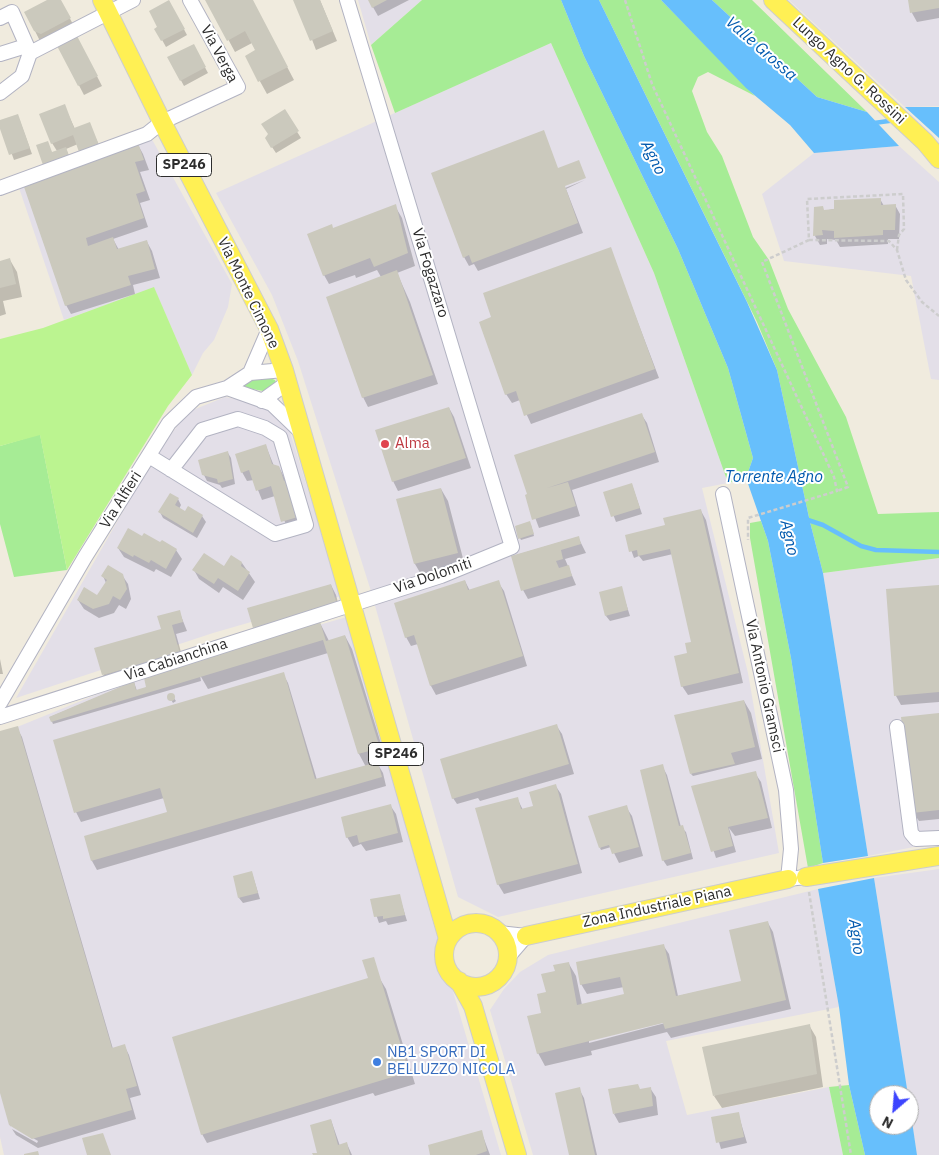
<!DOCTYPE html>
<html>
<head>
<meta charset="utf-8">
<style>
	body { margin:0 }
	#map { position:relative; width:939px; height:1155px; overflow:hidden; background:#f0ebde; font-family:"IBM Plex Sans",sans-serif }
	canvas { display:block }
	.north { position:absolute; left:869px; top:1085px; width:50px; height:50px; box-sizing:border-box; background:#fff; border:1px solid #ababab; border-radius:50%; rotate:207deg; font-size:14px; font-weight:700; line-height:20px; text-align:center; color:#2d2d2d }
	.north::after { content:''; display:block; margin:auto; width:18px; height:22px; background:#3c44ff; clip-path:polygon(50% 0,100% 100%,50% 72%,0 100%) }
</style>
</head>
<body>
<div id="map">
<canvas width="939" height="1155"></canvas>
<div class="north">N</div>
</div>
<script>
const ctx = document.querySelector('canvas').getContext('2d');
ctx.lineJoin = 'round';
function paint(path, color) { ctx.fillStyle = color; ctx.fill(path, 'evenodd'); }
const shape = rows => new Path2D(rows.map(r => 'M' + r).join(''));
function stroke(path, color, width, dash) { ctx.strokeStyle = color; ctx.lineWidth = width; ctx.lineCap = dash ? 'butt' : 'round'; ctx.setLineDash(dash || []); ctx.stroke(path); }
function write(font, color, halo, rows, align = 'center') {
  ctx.font = font + ' "IBM Plex Sans",sans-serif'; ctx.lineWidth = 4; ctx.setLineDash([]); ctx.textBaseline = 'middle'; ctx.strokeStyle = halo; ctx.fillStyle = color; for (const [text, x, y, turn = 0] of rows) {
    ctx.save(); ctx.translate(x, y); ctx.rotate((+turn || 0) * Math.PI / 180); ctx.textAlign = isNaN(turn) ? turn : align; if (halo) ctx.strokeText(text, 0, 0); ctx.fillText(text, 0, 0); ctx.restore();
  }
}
paint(shape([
	[358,0,422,0,371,45],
	[789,0,939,0,939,106,905,107],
	[551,43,654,273,728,483,702,488,748,673,779,853,498,917,458,897,370,588,298,361,272,295,216,193],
	[149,134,232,284,228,307,214,340,203,353,192,375,154,288,64,320,17,182],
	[899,146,939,182,939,380,931,379,911,276,784,261,762,194,814,153],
	[225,397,246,401,285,416,341,596,213,633,16,698,156,454,188,412],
	[939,558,939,842,868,856,823,573],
	[347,617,430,913,501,1155,4,1155,0,1137,0,734,125,683,220,653],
	[939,869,939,1155,917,1155,874,878],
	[818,889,839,1007,666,1041,687,1115,829,1087,843,1155,533,1155,490,1010,504,989,520,972,548,955]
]), '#e3dfe8');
paint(shape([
	[422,0,561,0,584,56,678,249,728,368,753,458,746,478,728,483,654,273,551,43,395,113,371,45],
	[599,0,661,0,755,96,708,72,698,77,692,91,707,132,722,156,753,237,769,260,788,309,846,417,878,514,939,512,939,558,823,573,810,522,777,370,757,322],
	[712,0,752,0,867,112,817,97],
	[260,377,268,377,275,380,277,385,271,390,263,391,241,387,247,381],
	[40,434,67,570,14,577,0,524,0,446],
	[761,521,768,541,791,658,823,863,808,868,750,538,750,523],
	[849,1085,865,1155,843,1155,829,1087]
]), '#a6ec95');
paint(shape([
	[154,287,192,375,168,406,67,570,40,435,0,446,0,339,43,328]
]), '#bbf490');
paint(shape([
	[561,0,599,0,747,302,777,370,810,522,823,573,868,856,823,863,791,658,768,541,746,478,753,458,728,368,678,249,584,56],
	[661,0,712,0,817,97,867,112,899,146,814,153,790,125,746,88],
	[905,107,939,107,939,138],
	[874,878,908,1095,879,1095,879,1125,909,1125,909,1101,917,1155,865,1155,849,1085,839,1007,818,889]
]), '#67bffc');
paint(shape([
	[50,0,60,0,75,28,40,41,35,31],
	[207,0,252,0,294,80,267,94,246,56,256,51,252,43,235,52],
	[297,0,320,0,337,41,316,50],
	[369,0,409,0,378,16],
	[909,0,939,0,939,18,917,22,912,13],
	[169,1,187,35,166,47,156,29],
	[58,45,81,45,102,86,84,95],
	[193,45,208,73,184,86,169,58],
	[64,105,75,129,89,123,103,154,138,145,143,154,149,170,140,172,150,200,140,203,148,227,113,239,119,250,147,242,152,251,160,278,133,285,135,294,71,314,66,305,87,163,78,144,66,149,72,162,47,170,47,143,52,153,57,151,52,143],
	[284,111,301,138,276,153,266,138],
	[0,121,20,121,32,154,14,160],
	[543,132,565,188,585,180,566,189,583,233,478,271,474,264,469,266,464,257],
	[880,199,884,206,895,205,900,214,899,239,888,239,888,244,840,247,836,240,827,239,827,244,820,245,815,236,824,211],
	[395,206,402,218,415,266,397,273,410,302,438,384,368,407,363,397,381,277,377,270,356,278,355,275,329,284,324,275,334,230],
	[610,249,659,378,531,424,520,400,512,403,506,394,493,318],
	[10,260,17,272,22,297,3,301,6,314,0,316,0,262],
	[449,408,454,417,471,468,398,491,393,481],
	[641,414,647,423,659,462,572,490,580,516,539,528,527,496],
	[266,446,274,466,279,467,284,477,305,525,288,530,275,496,262,500,254,480,247,481,242,472],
	[228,453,231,458,235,484,222,488,220,485,207,481,204,475],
	[632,485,642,514,616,522,605,493],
	[441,489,448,501,465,566,422,576,415,564,397,500],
	[178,499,181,505,179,509,186,513,202,516,206,522,197,538,163,518,160,512],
	[701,511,706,520,743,683,688,695,682,686,693,643,673,554,643,561,639,556,634,558,626,536,664,527],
	[531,525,534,536,521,540,520,538],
	[578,537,586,553,565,559,576,585,528,599,523,590,513,556],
	[143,538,176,550,182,559,171,577,156,569,154,572,124,557,118,548],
	[242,563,255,582,243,600,223,587,219,593,199,579,194,570,224,568],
	[122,575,128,584,131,599,126,609,119,605,114,613,99,618,84,609,78,600,98,597,106,583,103,576],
	[465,581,470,591,498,582,504,591,527,666,436,695,431,686,418,644,411,646,406,637],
	[331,585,336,595,341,614,259,637,254,628],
	[939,586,939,702,901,705,896,696],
	[621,588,630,616,610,621,606,616],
	[179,611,187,631,176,634,184,663,108,684,103,675,162,630],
	[320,623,329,641,345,636,352,649,386,760,377,763,383,773,386,786,97,870,92,861,85,837,168,813,164,798,81,822,76,812,283,674,288,683,317,780,366,767,359,754,328,653,208,689,200,675,201,681,53,724,50,717,134,682,137,691],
	[0,659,3,674,0,674],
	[171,694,176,701,173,703,169,696],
	[744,701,751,713,762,759,693,776,691,774],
	[939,714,939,819,919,821,913,812],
	[556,725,562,734,574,774,480,801,478,798,457,804,453,798],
	[17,728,22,737,113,1049,124,1045,129,1055,141,1095,130,1098,136,1119,38,1148,16,1135,12,1129,37,1143,38,1141,11,1125,11,1127,0,1088,0,733],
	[662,766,667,775,681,827,686,832,693,859,667,866,663,860],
	[755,773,761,782,772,828,735,836,729,828,736,852,716,858,693,787],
	[555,785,561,794,582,873,504,894,498,884,517,798,523,810,534,807],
	[390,805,396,814,403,842,366,851,361,844,353,847,347,837],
	[626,807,632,816,643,856,619,863,611,847,601,850,600,848],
	[252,873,260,899,243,903,239,898],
	[399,895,407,921,388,925,386,921,379,923,371,900],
	[768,923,773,932,791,1009,671,1038,667,1032,591,1051,592,1055,545,1066,538,1053,547,993,557,971,569,964,576,976,582,1005,626,995,624,987,587,994,581,984,663,945,669,954,678,996,742,982],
	[668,1020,669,1022,589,1043,589,1040],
	[380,979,386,989,415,1084,375,1096,373,1093,207,1143,202,1134],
	[809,1025,816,1037,823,1087,722,1108,714,1096],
	[650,1088,656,1097,658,1115,619,1123,614,1114,641,1090],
	[579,1089,584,1098,597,1155,570,1155],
	[738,1113,747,1143,721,1149,712,1118],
	[331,1120,340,1146,347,1144,352,1155,314,1155,319,1154],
	[481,1131,490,1155,432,1155]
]), '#0003');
stroke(shape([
	[874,123,896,120],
	[805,519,823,525,861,546,876,550,939,552]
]), '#67bffc', 4.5);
paint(shape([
	[47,0,61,0,71,18,41,34,34,31,24,12],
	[169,0,185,29,161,41,154,29,157,27,149,11],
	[205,0,253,0,288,67,258,82,245,56,255,50,245,31,227,41],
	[293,0,320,0,333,31,310,41],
	[368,0,387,0,372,8],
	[908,0,939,0,939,8,910,13],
	[76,34,98,76,78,86,56,44],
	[194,44,206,67,180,81,167,57],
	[65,104,74,128,90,122,99,145,79,152,73,135,51,144,39,114],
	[285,109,299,131,271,148,265,138,268,134,261,124],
	[18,114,30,148,9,155,0,129,0,120],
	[544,130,558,168,579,160,586,178,565,186,578,223,472,263,469,255,463,258,431,173],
	[48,141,52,152,66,147,69,156,43,165,36,145],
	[138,143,144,160,135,162,145,191,136,194,144,218,86,238,88,246,113,237,117,249,147,240,155,269,128,276,131,285,65,306,23,184],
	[881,198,881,205,896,204,895,230,883,230,883,235,834,238,834,231,822,230,823,235,813,236,814,207,823,206,824,210,834,209,834,200],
	[396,204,408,253,374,267,370,258,323,276,307,234,332,224,333,228],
	[611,247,655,369,524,416,516,391,505,395,479,322,491,317,483,293],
	[10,258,16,284,0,288,0,261],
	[397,270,433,375,362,398,326,297],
	[449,407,466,458,392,482,375,430],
	[642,413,655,452,547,488,568,482,576,506,532,520,525,495,527,494,514,455],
	[266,444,272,464,279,466,284,481,289,480,301,516,281,522,271,486,256,491,249,470,241,473,235,454],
	[228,451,233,479,218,483,217,479,202,475,198,460],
	[632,483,640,508,611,517,603,492],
	[441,488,458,553,414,564,396,499],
	[170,493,179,498,175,505,185,511,188,506,203,515,193,533,158,512],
	[701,509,739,673,681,687,674,656,687,653,685,643,691,642,670,549,638,556,637,550,629,552,625,535,665,525,663,518],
	[530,521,534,534,518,539,515,526],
	[128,528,142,536,144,533,160,542,162,540,177,549,166,569,151,560,149,563,134,555,133,557,117,548],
	[579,536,581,544,561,550,563,559,556,561,559,568,569,565,572,576,521,591,511,556],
	[204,553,224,566,231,555,242,562,241,566,250,572,238,591,218,578,214,584,192,570],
	[108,565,123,574,127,589,120,600,113,596,109,604,93,609,77,600,84,587,97,595,107,580,101,576],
	[465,580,468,590,499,580,523,656,430,686,414,635,405,638,394,603],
	[331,584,337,605,253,628,247,608],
	[939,585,939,692,894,696,886,589],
	[622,586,628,610,605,616,599,592],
	[180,610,183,622,172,625,180,654,102,675,94,648,161,629,157,616],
	[320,622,326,641,345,635,380,748,358,754,323,640,51,722,49,717,134,681,136,690,146,687,144,678],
	[284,672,315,779,378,762,382,777,91,861,84,836,167,812,160,788,74,813,53,740],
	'167 697a4 4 0 1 1 8 0a4 4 0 1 1-8 0Z',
	[744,700,755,747,731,753,735,764,690,774,674,715],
	[939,713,939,810,912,813,901,717],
	[557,724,569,764,452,799,440,759],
	[18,726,112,1048,125,1044,137,1086,126,1089,132,1110,32,1139,9,1125,0,1093,0,731],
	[663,764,679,826,683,825,691,853,662,861,640,770],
	[756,771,768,818,728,827,733,846,711,852,691,786],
	[556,784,578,864,497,885,475,808,518,797,521,809,533,806,529,792],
	[391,804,398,833,359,843,357,835,346,838,341,817],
	[627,805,639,847,612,854,609,845,599,848,588,816],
	[252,871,258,893,238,898,233,876],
	[400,894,405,915,383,919,383,916,374,917,370,899],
	[768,921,786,1000,665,1029,663,1023,537,1054,527,1016,541,1013,537,994,546,992,541,974,555,971,553,965,569,962,577,1005,624,994,620,977,580,985,576,962,664,944,676,996,741,981,729,930],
	[374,957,409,1072,201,1135,172,1037,368,978,362,960],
	[810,1024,817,1074,713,1096,702,1047],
	[638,1084,640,1089,651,1087,653,1106,613,1114,608,1089],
	[580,1087,595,1155,569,1155,555,1093],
	[739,1112,744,1137,716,1143,711,1117],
	[331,1119,338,1145,347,1142,350,1155,313,1155,312,1153,317,1153,310,1125],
	[482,1130,487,1151,476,1155,430,1155,428,1145],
	[103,1133,111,1155,87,1155,82,1138],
	[38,1151,39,1155,24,1155,24,1154]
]), '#cbc9bd');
const minor = shape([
	[0,18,12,12,30,53,22,76,0,93],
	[30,53,133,0],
	[0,54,26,46],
	[0,188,147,134,162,122,238,87,190,0],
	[250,373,284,370],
	[227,388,272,404,300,431],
	[262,401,287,383],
	[149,456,275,534,306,525,280,437,265,428,238,419,202,430,171,470],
	[723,494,786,790,791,849,788,879,806,877],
	[0,703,85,557,169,423,196,397,227,388,250,373,269,329],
	[0,717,441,576,512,547,347,0],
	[897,727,911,833,916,839,939,838],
	[499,933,526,936],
	[508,957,526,936]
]);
const major = shape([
	[102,0,162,122,269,329,284,370,448,939],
	[773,0,925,142,939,159],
	[806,877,939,856],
	'444 955a32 32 0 1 1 64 0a32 32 0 1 1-64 0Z',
	[526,936,788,879],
	[459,981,473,1006,517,1155]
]);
stroke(minor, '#b2b3c2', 16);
stroke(major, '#cdcdcd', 20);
stroke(shape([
	[625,0,652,84,834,477,837,491,748,518,748,540],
	[809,240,762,262,848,487,837,491],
	[897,250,899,235,904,229,903,194,807,199,809,240,889,241,897,250,906,280,922,302,939,316],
	[809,892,851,1155]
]), '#cdcdcd', 2.5, [4, 2.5]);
stroke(minor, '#fff', 14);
stroke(major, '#fff054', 18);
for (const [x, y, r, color] of [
	[385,444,5,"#e0444e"],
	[377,1062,5,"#3f7fe0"]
]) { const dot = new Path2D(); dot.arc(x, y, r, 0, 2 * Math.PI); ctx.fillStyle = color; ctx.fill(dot); stroke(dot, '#fff', 2); }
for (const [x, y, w] of [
	[184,165,55],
	[396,754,55]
]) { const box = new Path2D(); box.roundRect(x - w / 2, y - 11.5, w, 23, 4); ctx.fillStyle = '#fff'; ctx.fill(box); stroke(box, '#2d2d2d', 1); }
write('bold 14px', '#2d2d2d', null, [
	["SP246",184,165],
	["SP246",396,754]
]);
write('15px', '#2d2d2d', '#fff', [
	["Via Verga",219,54,62],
	["Lungo Agno G. Rossini",849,71,43],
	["Via Fogazzaro",430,273,73],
	["Via Monte Cimone",248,293,64],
	["Via Alfieri",121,500,-58],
	["Via Dolomiti",433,576,-19],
	["Via Cabianchina",176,660,-18],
	["Via Antonio Gramsci",764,686,78],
	["Zona Industriale Piana",657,907,-12]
]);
write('15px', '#be3a42', '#fff', [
	["Alma",395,444]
], 'left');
write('15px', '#366cbe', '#fff', [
	["NB1 SPORT DI",387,1053],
	["BELLUZZO NICOLA",387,1070]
], 'left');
write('italic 16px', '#0059ae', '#fff', [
	["Valle Grossa",761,49,41],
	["Agno",653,158,63],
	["Torrente Agno",774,477],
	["Agno",789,538,77],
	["Agno",856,937,82]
]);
</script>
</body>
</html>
